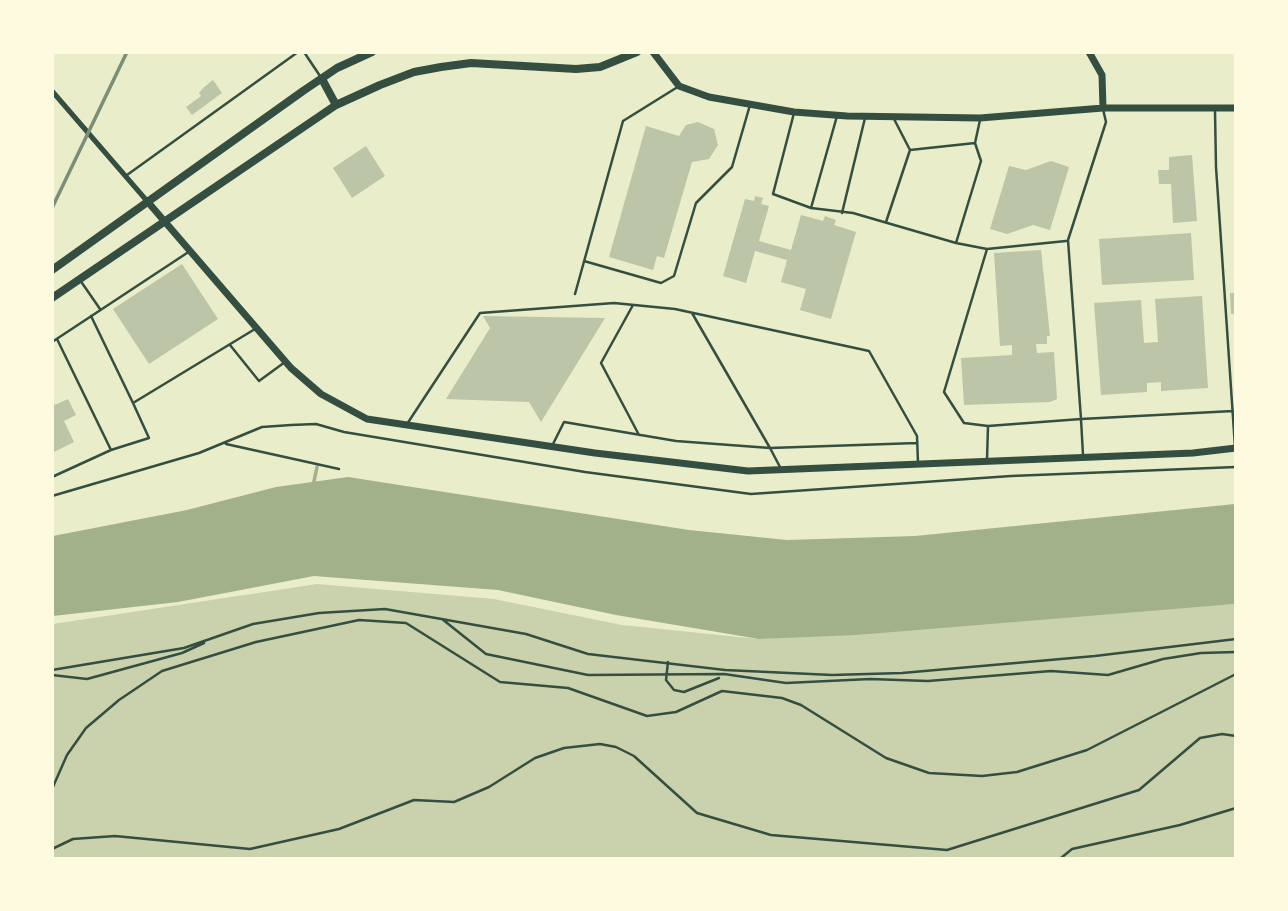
<!DOCTYPE html>
<html>
<head>
<meta charset="utf-8">
<style>
	body { margin:0 }
	#map { position:relative; width:1288px; height:911px; overflow:hidden; background:#e9edc9; font-family:Inter,sans-serif }
	canvas { display:block }
	.frame { position:absolute; inset:0; border:54px solid #fefae0; pointer-events:none }
</style>
</head>
<body>
<div id="map">
<canvas width="1288" height="911"></canvas>
<div class="frame"></div>
</div>
<script>
const ctx = document.querySelector('canvas').getContext('2d');
ctx.lineJoin = 'round';
function paint(path, color) { ctx.fillStyle = color; ctx.fill(path, 'evenodd'); }
const shape = rows => new Path2D(rows.map(r => 'M' + r).join(''));
function stroke(path, color, width, dash) { ctx.strokeStyle = color; ctx.lineWidth = width; ctx.lineCap = dash ? 'butt' : 'round'; ctx.setLineDash(dash || []); ctx.stroke(path); }
paint(shape([
	[317,584,494,599,622,625,759,639,1235,604,1235,858,53,858,53,624]
]), '#cad2ad');
paint(shape([
	[348,477,689,530,787,540,915,536,1235,504,1235,604,856,635,759,639,616,615,498,590,314,576,178,602,53,616,53,536,187,510,276,487]
]), '#a3b18a');
stroke(shape([
	[313,486,317,467]
]), '#a3b18a', 3.5);
paint(shape([
	[213,80,222,93,192,115,186,107,201,96,199,93,203,88],
	[698,122,714,129,718,145,709,159,692,162,664,258,657,256,653,270,609,257,646,126,679,136,686,125],
	[366,146,385,176,352,198,333,168],
	[1192,155,1197,221,1173,223,1171,184,1159,184,1158,170,1169,170,1169,157],
	[1051,161,1069,167,1050,230,1033,225,1007,234,990,229,1009,166,1026,170],
	[755,196,763,198,761,204,769,206,759,241,791,250,801,215,823,221,825,216,836,220,834,225,856,232,831,319,800,310,806,289,781,282,787,260,755,251,746,283,723,276,745,199,754,201],
	[1191,233,1194,280,1102,285,1099,239],
	[1041,250,1050,336,1047,336,1047,344,1036,344,1037,353,1054,352,1057,399,1050,402,964,405,961,358,1012,355,1012,345,1000,346,994,253],
	[182,264,218,319,149,364,113,309],
	[1230,293,1236,293,1236,314,1231,314],
	[1202,296,1208,388,1161,391,1161,382,1147,383,1147,392,1101,395,1094,303,1141,300,1144,343,1158,342,1155,299],
	[483,316,605,318,541,422,529,402,446,399,490,328],
	[52,399,55,405,68,399,76,415,64,421,74,442,52,453]
]), '#bcc5a7');
stroke(shape([
	[226,444,339,469],
	[52,496,199,453,262,427,291,425,316,424,344,432,585,472,751,494,1011,476,1236,467],
	[442,619,486,654,588,675,724,674,786,683,870,679,928,681,1051,671,1108,675,1163,659,1201,653,1236,652],
	[668,662,666,680,674,690,684,692,719,678],
	[52,670,184,648,253,624,319,613,385,609,526,634,588,654,725,670,832,675,902,673,1095,656,1236,639],
	[52,675,87,679,182,653,204,643],
	[52,849,73,839,115,836,250,849,339,829,414,800,454,802,489,787,535,758,564,748,600,744,616,747,634,756,697,813,771,835,947,850,1139,790,1200,738,1222,734,1236,736],
	[1061,858,1072,849,1180,825,1236,808]
]), '#344e41', 2.5);
stroke(shape([
	[304,52,320,76],
	[1215,111,1216,167,1235,447],
	[794,113,773,194,811,208,853,213,956,243,987,249],
	[893,117,910,150,975,143,980,120],
	[127,175,298,52],
	[811,208,837,116],
	[842,213,865,118],
	[886,222,910,150],
	[956,243,981,161,975,143],
	[584,261,661,283,674,276,696,203,732,167,750,105],
	[80,280,100,309],
	[575,294,623,121,676,88],
	[633,305,601,363,639,435],
	[91,316,133,403,255,329],
	[57,339,111,450,149,438,133,403],
	[52,342,190,251],
	[230,345,259,381,285,362],
	[407,424,480,313,614,303,675,309,869,351,917,436,918,463],
	[988,426,964,423,944,392,987,249,1066,241],
	[553,444,564,422,676,441,770,448,692,313],
	[1083,455,1081,419,1233,411],
	[987,460,988,426,1081,419,1068,240,1106,122,1103,109],
	[780,467,770,448,917,443],
	[52,477,111,450],
	[52,789,67,755,86,728,119,700,162,671,256,642,359,620,406,623,500,682,568,688,647,716,676,712,722,691,782,698,801,705,886,758,929,773,982,776,1017,772,1087,750,1236,674]
]), '#344e41', 2.5);
stroke(shape([
	[52,91,147,201]
]), '#344e41', 5);
stroke(shape([
	[653,52,679,86,709,97,794,112,847,116,980,118,1103,108,1236,108],
	[1089,52,1102,75,1103,108],
	[147,201,291,368,321,394,367,419,595,453,748,471,1193,453,1236,448]
]), '#344e41', 7);
stroke(shape([
	[322,79,336,105],
	[52,270,303,91,337,68,372,52],
	[52,298,336,105,380,85,414,72,441,67,471,63,576,69,600,67,637,52]
]), '#344e41', 8);
stroke(shape([
	[52,208,127,52]
]), '#7c8e77', 3.5);
</script>
</body>
</html>
